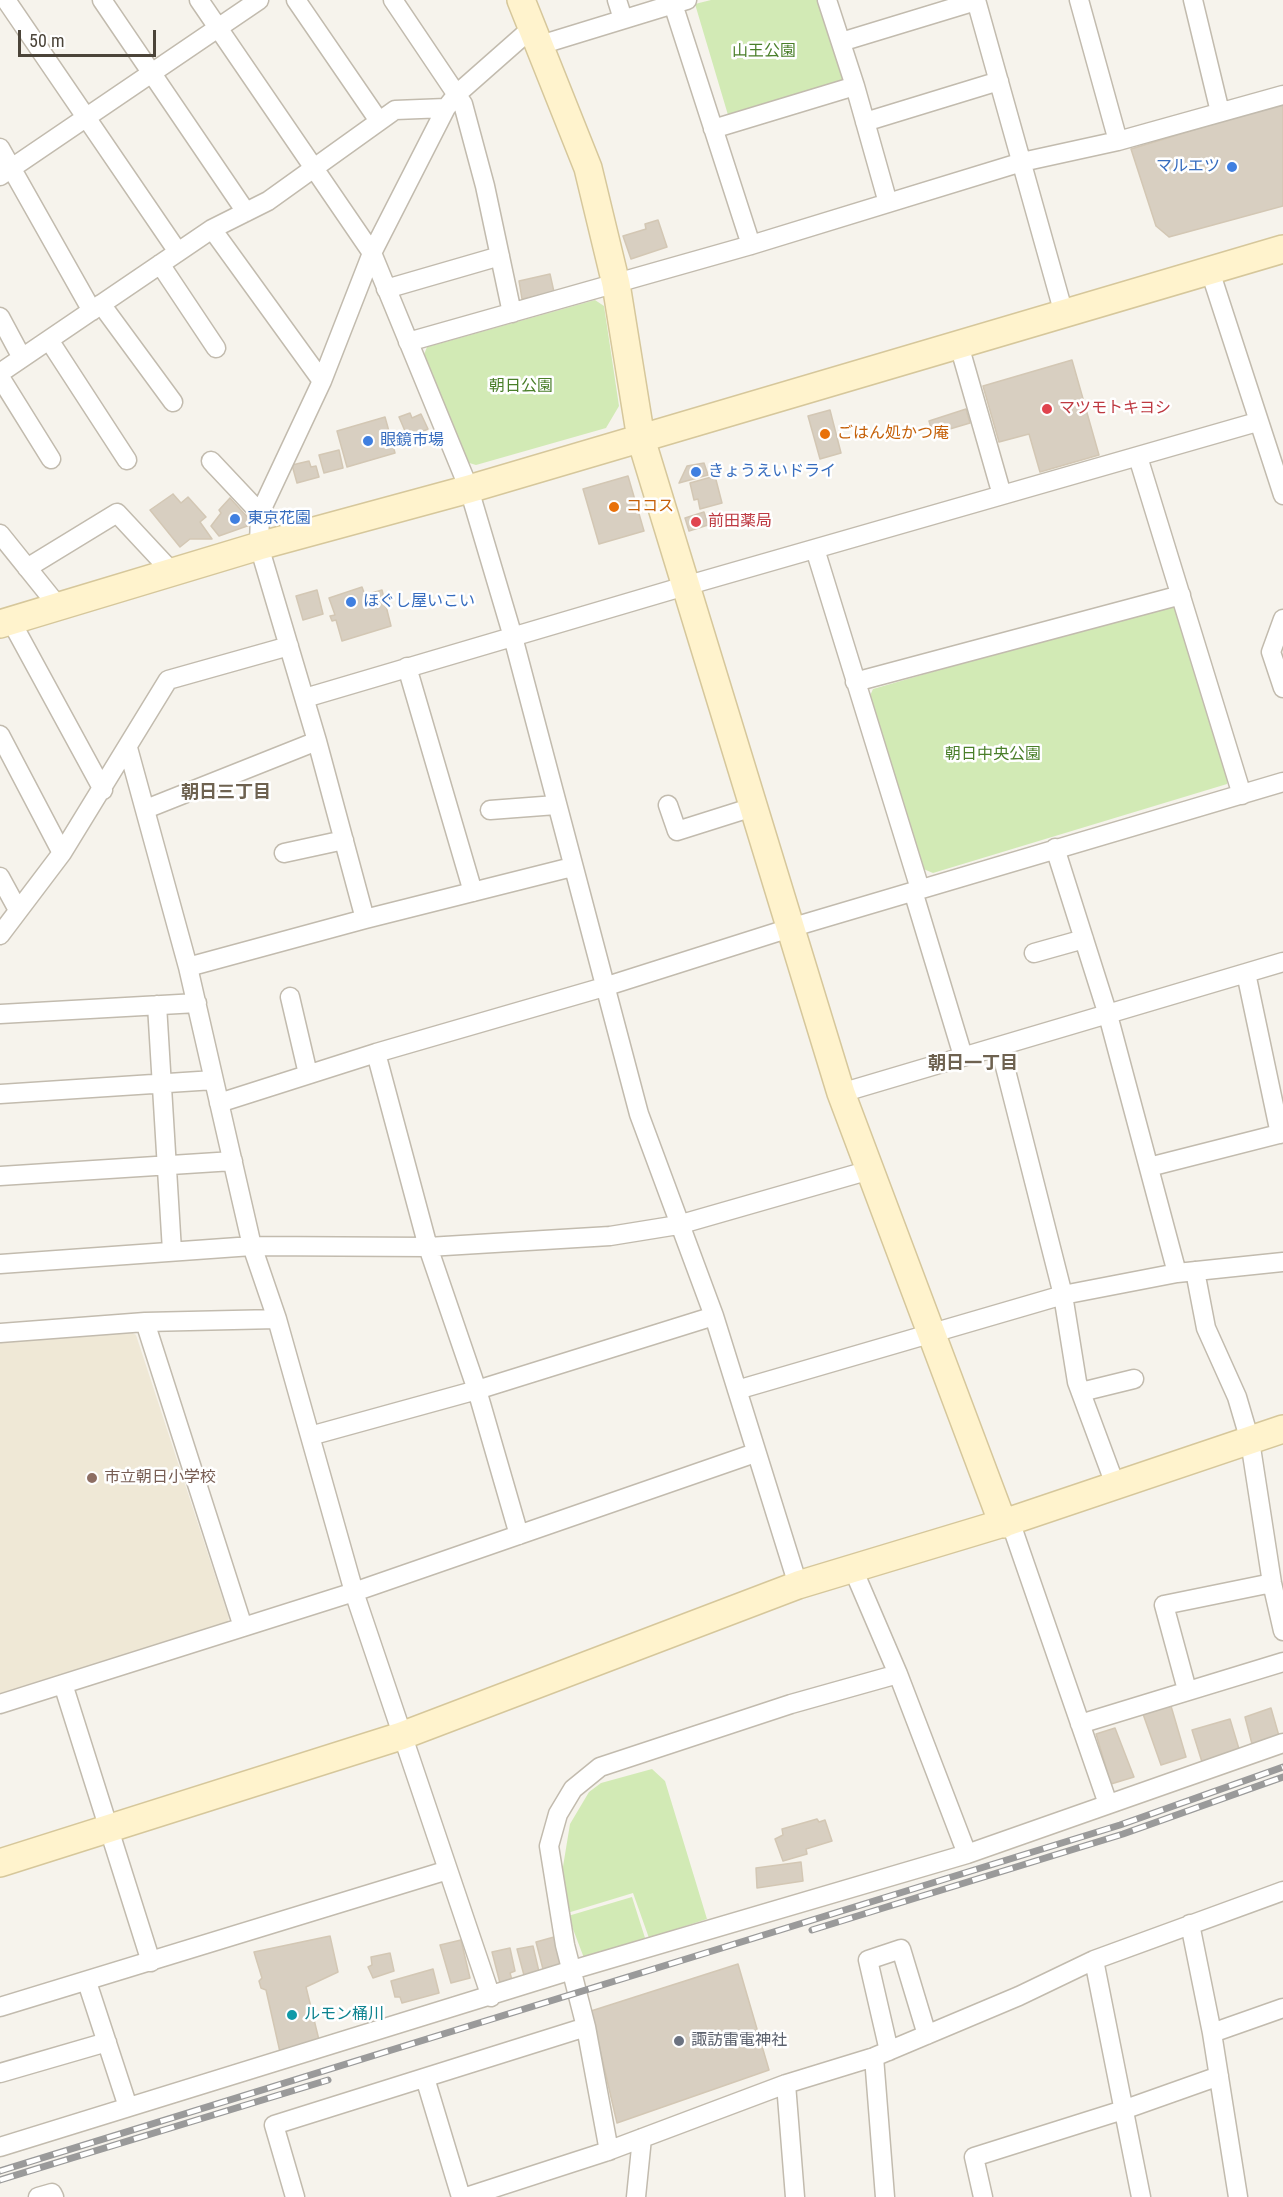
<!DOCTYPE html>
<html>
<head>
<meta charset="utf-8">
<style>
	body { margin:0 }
	#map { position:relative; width:1283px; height:2197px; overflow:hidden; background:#f6f3ec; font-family:"Roboto Condensed",sans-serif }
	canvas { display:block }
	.scale { position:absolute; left:18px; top:30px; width:138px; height:27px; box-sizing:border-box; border:3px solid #4b4439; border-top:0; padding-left:8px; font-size:18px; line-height:21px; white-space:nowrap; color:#4b4439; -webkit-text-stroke:4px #fff; paint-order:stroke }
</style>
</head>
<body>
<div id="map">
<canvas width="1283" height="2197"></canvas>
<div class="scale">50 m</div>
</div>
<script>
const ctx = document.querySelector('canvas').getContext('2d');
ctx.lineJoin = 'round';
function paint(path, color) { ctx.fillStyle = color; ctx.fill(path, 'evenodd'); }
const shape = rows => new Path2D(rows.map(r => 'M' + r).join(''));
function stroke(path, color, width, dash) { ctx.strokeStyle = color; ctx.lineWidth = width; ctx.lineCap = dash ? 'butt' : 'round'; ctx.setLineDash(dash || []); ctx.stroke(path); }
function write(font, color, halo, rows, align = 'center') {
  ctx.font = font + ' "Roboto Condensed","Noto Sans JP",sans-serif'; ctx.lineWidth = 5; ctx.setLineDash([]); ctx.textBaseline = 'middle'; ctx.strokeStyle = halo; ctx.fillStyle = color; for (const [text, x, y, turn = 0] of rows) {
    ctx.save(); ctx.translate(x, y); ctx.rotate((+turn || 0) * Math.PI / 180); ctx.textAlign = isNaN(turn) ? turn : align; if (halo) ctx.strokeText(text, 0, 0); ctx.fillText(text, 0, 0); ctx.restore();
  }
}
paint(shape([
	[126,1329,136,1335,229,1618,226,1626,0,1697,0,1339]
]), '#efe8d6');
paint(shape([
	[711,0,821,0,844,84,728,115,695,4],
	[595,300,604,306,619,406,606,428,476,465,466,462,423,357,427,347],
	[1168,604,1177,607,1228,779,1227,784,933,873,921,868,869,698,873,689],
	[652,1769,665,1781,707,1919,649,1938,633,1893,564,1914,559,1891,570,1824,589,1792,601,1783],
	[632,1897,646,1941,584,1958,568,1916]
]), '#d2eab5');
const building = shape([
	[1283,103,1283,206,1169,237,1156,226,1131,149,1283,103],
	[658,220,667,247,631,259,623,236,646,229,645,224,658,220],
	[550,274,554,292,522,299,519,281,550,274],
	[1072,360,1099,455,1040,472,1029,434,999,442,983,386,1072,360],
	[966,409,970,423,933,434,929,421,966,409],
	[830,410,841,453,820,459,808,416,830,410],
	[410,413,412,418,421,414,428,429,408,438,399,417,410,413],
	[385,417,395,453,347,467,337,431,385,417],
	[339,450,343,468,324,473,319,455,339,450],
	[309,461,311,467,316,466,319,477,297,483,292,465,309,461],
	[704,463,708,475,679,483,687,466,704,463],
	[628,476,644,531,599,544,583,489,628,476],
	[715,476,722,503,700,509,698,499,694,500,690,483,715,476],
	[173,494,181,503,188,497,206,517,200,522,212,539,190,539,180,547,150,510,173,494],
	[230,498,252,522,250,525,219,536,211,526,221,513,219,510,230,498],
	[704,512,708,525,689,531,685,518,704,512],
	[362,587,365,595,382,590,391,626,342,641,336,620,332,621,330,616,335,615,329,598,362,587],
	[317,590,323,614,303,620,296,596,317,590],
	[1171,1706,1186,1757,1161,1765,1143,1714,1171,1706],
	[1271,1708,1279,1736,1252,1744,1245,1717,1271,1708],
	[1230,1719,1239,1749,1202,1762,1192,1730,1230,1719],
	[1115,1728,1134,1777,1111,1784,1096,1734,1115,1728],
	[817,1819,819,1822,825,1820,832,1841,806,1849,807,1854,783,1861,775,1839,783,1835,782,1829,817,1819],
	[801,1862,803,1881,757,1888,756,1868,801,1862],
	[330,1936,338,1972,306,1987,319,2040,280,2052,266,1990,261,1988,259,1981,262,1978,254,1952,330,1936],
	[554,1937,563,1968,544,1973,536,1942,554,1937],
	[461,1940,470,1978,451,1983,440,1945,461,1940],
	[533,1946,540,1976,525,1979,517,1949,533,1946],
	[510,1948,515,1971,510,1973,512,1980,500,1983,492,1952,510,1948],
	[390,1953,394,1971,373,1978,368,1967,372,1965,371,1957,390,1953],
	[738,1964,769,2070,617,2123,591,2011,738,1964],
	[433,1969,439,1993,402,2003,400,1997,395,1997,391,1981,433,1969]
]);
paint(building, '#d8cfc1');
stroke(building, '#d3c7b4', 1.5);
const street = shape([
	[6,0,178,252],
	[102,0,246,212],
	[199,0,372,253,469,489,513,637,639,1114,714,1316,798,1585],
	[296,0,379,121],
	[393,0,463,104,485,186,512,313],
	[617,0,623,19],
	[827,0,855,86,888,203],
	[976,0,1064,314],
	[1079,0,1118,141],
	[1193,0,1220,112],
	[673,4,751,245],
	[841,42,976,1],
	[540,45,687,0],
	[865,122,999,81],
	[713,129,855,86],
	[0,148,92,311],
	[0,176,259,0],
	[212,229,322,381],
	[160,264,216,348],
	[1210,271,1283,495],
	[386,289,500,256],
	[101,304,173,402],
	[0,317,22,358],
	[49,340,127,460],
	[408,342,751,245,1022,162,1118,141,1283,95],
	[959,345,1002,495],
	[0,373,212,229,268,201,395,110,446,108],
	[0,377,51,459],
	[1138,457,1242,795],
	[211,461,260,513],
	[0,534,58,606],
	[815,549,920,889],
	[27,568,117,513,172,572],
	[1283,619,1271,652,1283,688],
	[11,621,103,790],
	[407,667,473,892],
	[855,682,1181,595],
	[305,698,685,586,1257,422],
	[0,735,62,853],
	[128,748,188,967,252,1246,277,1319,354,1592,491,1997],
	[668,805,677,831,753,807],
	[146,809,317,741],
	[490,810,556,805],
	[1055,848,1108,1015,1177,1273],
	[284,853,344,840],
	[0,877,18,910],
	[913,891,963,1056],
	[365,919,317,741,259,546,260,513,322,381,372,253,446,108,457,94,533,27],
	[0,935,62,853,168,680,289,646],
	[1034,953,1084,939],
	[188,967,365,919,572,867],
	[290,997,308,1074],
	[157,1005,172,1251],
	[0,1014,197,1003],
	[1000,1047,1063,1295,1077,1382,1116,1487],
	[376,1053,428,1247,477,1390,519,1535],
	[841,1093,1246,973],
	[0,1094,214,1080],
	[219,1103,376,1053,604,987,790,928,1283,782],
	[1280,1134,1246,973,1283,962],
	[1149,1167,1283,1133],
	[0,1176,233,1161],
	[0,1264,252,1246,428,1247,610,1236,678,1225,870,1170],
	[1195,1271,1206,1328,1237,1397,1250,1441,1272,1583,1283,1631],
	[145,1322,243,1627],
	[0,1333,145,1322,277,1319],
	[737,1390,1063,1295,1177,1273,1283,1262],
	[1081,1392,1134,1379],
	[310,1436,477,1390,714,1316],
	[1010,1521,1108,1804],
	[853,1569,898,1674,967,1854],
	[63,1684,151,1962],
	[1187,1690,1164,1605,1272,1583],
	[0,1704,354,1592,755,1453],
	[1080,1724,1283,1662],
	[1190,1924,1212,2033,1238,2197],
	[1094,1960,1141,2197],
	[87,1982,128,2107],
	[0,2007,448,1870],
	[586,2027,565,1945,549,1846,558,1814,573,1789,600,1767,791,1704,898,1674],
	[1212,2033,1283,2008],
	[889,2051,868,1960,901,1949,927,2035],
	[874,2057,885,2197],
	[0,2073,107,2042],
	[425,2078,461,2197],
	[786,2084,795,2197],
	[0,2147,572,1970,967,1854,1283,1743],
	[38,2197,52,2193,54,2197],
	[295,2197,274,2125,586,2027,609,2151],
	[466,2197,605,2152,786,2084,874,2057,1019,1996,1094,1960,1283,1891],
	[636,2197,642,2138],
	[983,2197,974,2157,1123,2110,1219,2076]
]);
const secondary = shape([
	[521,0,588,168,616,284,641,439,841,1093,1003,1524],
	[0,624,259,546,469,489,1283,249],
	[0,1863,401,1736,798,1585,1010,1521,1283,1429]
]);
stroke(street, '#c2bbae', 21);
stroke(secondary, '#d6c79b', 30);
stroke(street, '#fff', 18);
stroke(secondary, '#fff3cd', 27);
const rail = shape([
	[812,1930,1123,1834,1283,1777],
	[0,2171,1120,1825,1283,1767],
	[0,2180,328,2080]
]);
stroke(rail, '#9a9a9a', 7);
stroke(rail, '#fff', 4.5, [14]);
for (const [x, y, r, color] of [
	[1232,167,6,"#3f7fe0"],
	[1047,409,6,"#e0444e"],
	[825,434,6,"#e8710a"],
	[368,441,6,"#3f7fe0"],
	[696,472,6,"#3f7fe0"],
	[614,507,6,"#e8710a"],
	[235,519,6,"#3f7fe0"],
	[696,522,6,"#e0444e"],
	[351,602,6,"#3f7fe0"],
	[92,1478,6,"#8d6e63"],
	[292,2015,6,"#0f9aa8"],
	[679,2041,6,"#6b7280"]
]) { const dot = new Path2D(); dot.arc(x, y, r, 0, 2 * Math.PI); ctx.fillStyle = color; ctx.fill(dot); stroke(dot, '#fff', 2); }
write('16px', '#4a7f2a', '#fff', [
	["山王公園",764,52],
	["朝日公園",521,387],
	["朝日中央公園",993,755]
]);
write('16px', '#366cbe', '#fff', [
	["マルエツ",1220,167,"right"],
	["眼鏡市場",380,441],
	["きょうえいドライ",708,472],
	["東京花園",247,519],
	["ほぐし屋いこい",363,602]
], 'left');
write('16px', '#be3a42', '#fff', [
	["マツモトキヨシ",1059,409],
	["前田薬局",708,522]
], 'left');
write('16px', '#c56008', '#fff', [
	["ごはん処かつ庵",837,434],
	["ココス",626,507]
], 'left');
write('16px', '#785e54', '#fff', [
	["市立朝日小学校",104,1478]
], 'left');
write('16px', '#0d838f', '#fff', [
	["ルモン桶川",304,2015]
], 'left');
write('16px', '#5b616d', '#fff', [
	["諏訪雷電神社",691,2041]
], 'left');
write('bold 18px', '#6e6250', '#fff', [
	["朝日三丁目",226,793],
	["朝日一丁目",973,1064]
]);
</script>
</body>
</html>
